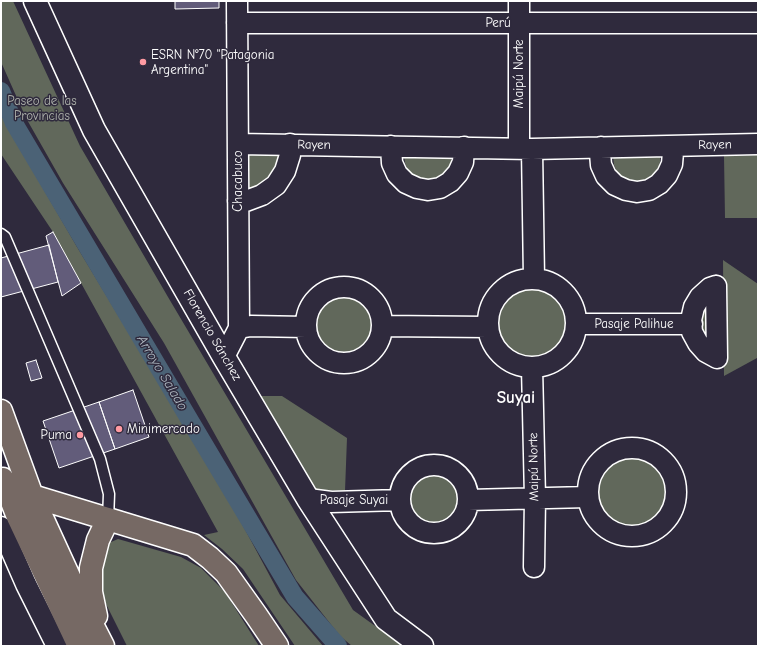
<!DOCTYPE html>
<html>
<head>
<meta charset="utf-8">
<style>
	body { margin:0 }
	#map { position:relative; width:759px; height:647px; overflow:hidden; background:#2f2a3d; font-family:"Comic Neue",sans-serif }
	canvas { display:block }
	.frame { position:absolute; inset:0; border:2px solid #fff; pointer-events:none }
</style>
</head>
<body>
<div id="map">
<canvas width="759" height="647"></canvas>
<div class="frame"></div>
</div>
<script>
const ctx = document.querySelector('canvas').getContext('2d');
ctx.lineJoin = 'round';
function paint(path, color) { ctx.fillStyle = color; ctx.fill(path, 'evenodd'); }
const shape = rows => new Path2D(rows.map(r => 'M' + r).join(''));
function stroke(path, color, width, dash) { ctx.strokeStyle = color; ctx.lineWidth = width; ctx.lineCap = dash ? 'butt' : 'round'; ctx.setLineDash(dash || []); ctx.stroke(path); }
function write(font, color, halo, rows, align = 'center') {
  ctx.font = font + ' "Comic Neue",sans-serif'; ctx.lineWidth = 3; ctx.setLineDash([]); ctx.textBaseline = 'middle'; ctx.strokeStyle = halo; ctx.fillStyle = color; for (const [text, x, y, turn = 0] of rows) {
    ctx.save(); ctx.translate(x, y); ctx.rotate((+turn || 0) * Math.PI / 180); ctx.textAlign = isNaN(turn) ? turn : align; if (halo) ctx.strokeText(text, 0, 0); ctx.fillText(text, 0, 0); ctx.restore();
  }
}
paint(shape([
	[1,1,13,1,80,146,168,297,353,610,403,646,352,646,340,636,296,580,164,343,63,183,26,118,1,62],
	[1,114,6,124,77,247,225,492,280,595,323,646,295,646,243,569,222,549,204,535,218,532,53,232,1,154],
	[451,153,451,161,449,168,444,174,437,179,429,181,422,180,414,176,408,171,405,163,404,155],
	[247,154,279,154,278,165,275,174,261,187,247,190],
	[613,155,660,155,660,162,658,170,653,176,646,180,638,182,630,182,623,178,617,172,614,165],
	[758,155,758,218,725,218,724,156],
	[723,260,758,284,758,359,757,358,724,376],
	'496 323a35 35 0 1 1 70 0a35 35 0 1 1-70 0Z',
	'315 325a29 29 0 1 1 58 0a29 29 0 1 1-58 0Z',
	[714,309,708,335,704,334,701,332,698,315,702,311,706,310],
	[255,396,282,396,347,438,345,491,310,490],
	'597 492a35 35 0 1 1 70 0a35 35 0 1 1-70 0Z',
	'410 499a24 24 0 1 1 48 0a24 24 0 1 1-48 0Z',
	[118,539,181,557,201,568,225,592,259,646,127,646,103,598,99,562,104,545]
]), '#61685b');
stroke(shape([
	[1,91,14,123,195,429,295,597,338,646]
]), '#4b6276', 18);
const building = shape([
	[175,1,219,1,219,8,175,9,175,1],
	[53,232,81,283,62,296,46,236,53,232],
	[49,245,58,282,1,297,1,258,49,245],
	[36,360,42,378,31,381,26,363,36,360],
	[133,390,149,437,115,449,99,402,133,390],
	[99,402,115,449,59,468,43,421,99,402]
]);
paint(building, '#625c7a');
stroke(building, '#fff', 1);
const service = shape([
	[1,234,5,237,100,459,109,494,108,519]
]);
const minor = shape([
	[237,23,758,23],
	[238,144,532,149,758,144],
	[391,146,392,163,397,174,406,183,417,188,428,190,440,188,450,182,458,173,463,162,464,147],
	[601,147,600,153,601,165,606,176,615,185,626,190,637,192,649,190,659,184,667,175,672,164,673,152,672,146],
	[519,148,519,1],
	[532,149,534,279],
	[238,201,246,201,262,195,276,185,285,171,290,155,290,144],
	'488 323a44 44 0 1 1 88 0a44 44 0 1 1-88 0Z',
	[716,286,717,358,706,352,698,343,692,332,691,320,694,307,700,297,710,288,716,286],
	'306 325a38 38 0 1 1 76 0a38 38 0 1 1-76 0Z',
	[576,324,692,324],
	[382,326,488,327],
	[239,328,251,326,306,327],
	[224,357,239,328,237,1],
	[532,367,535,498,534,567],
	'588 492a44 44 0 1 1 88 0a44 44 0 1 1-88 0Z',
	'400 499a34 34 0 1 1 68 0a34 34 0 1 1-68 0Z',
	[308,499,331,502,400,500],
	[468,500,588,497],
	[1,527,26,584,57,646]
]);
const tertiary = shape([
	[35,1,94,130,224,357,308,499,386,619,422,646]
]);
const trunk = shape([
	[1,411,32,496,82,605,103,646],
	[3,479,18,517,79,646],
	[6,488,193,545,210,558,226,573,256,615,277,646],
	[96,616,91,592,91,568,98,540,108,519]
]);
stroke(service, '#fff', 13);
stroke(minor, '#fff', 23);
stroke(tertiary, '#fff', 25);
stroke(trunk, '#fff', 25);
stroke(service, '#2f2a3d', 10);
stroke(minor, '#2f2a3d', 20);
stroke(tertiary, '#2f2a3d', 22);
stroke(trunk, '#766964', 22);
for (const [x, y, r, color] of [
	[143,62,4,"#ff9aa2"],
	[119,429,4,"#ff9aa2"],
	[80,435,4,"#ff9aa2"]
]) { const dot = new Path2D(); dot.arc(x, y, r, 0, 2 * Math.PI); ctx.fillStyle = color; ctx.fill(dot); stroke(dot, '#2f2a3d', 1.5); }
write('13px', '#fff', '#2f2a3d', [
	["Perú",498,23],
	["Maipú Norte",519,74,-90],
	["Rayen",314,145,1],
	["Rayen",715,145,-1],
	["Chacabuco",238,181,-90],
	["Pasaje Palihue",634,324],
	["Florencio Sánchez",212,335,60],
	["Maipú Norte",534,467,-91],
	["Pasaje Suyai",354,500]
]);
write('13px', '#fff', '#2f2a3d', [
	["ESRN N°70 \"Patagonia",151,55],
	["Argentina\"",151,70],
	["Minimercado",127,429],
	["Puma",72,435,"right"]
], 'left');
write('13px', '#b0b4ad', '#2f2a3d', [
	["Paseo de las",42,101],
	["Provincias",42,116]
]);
write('italic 14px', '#aeb8c1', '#2f2a3d', [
	["Arroyo Salado",162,373,59]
]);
write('bold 17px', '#fff', '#2f2a3d', [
	["Suyai",516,398]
]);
</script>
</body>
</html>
